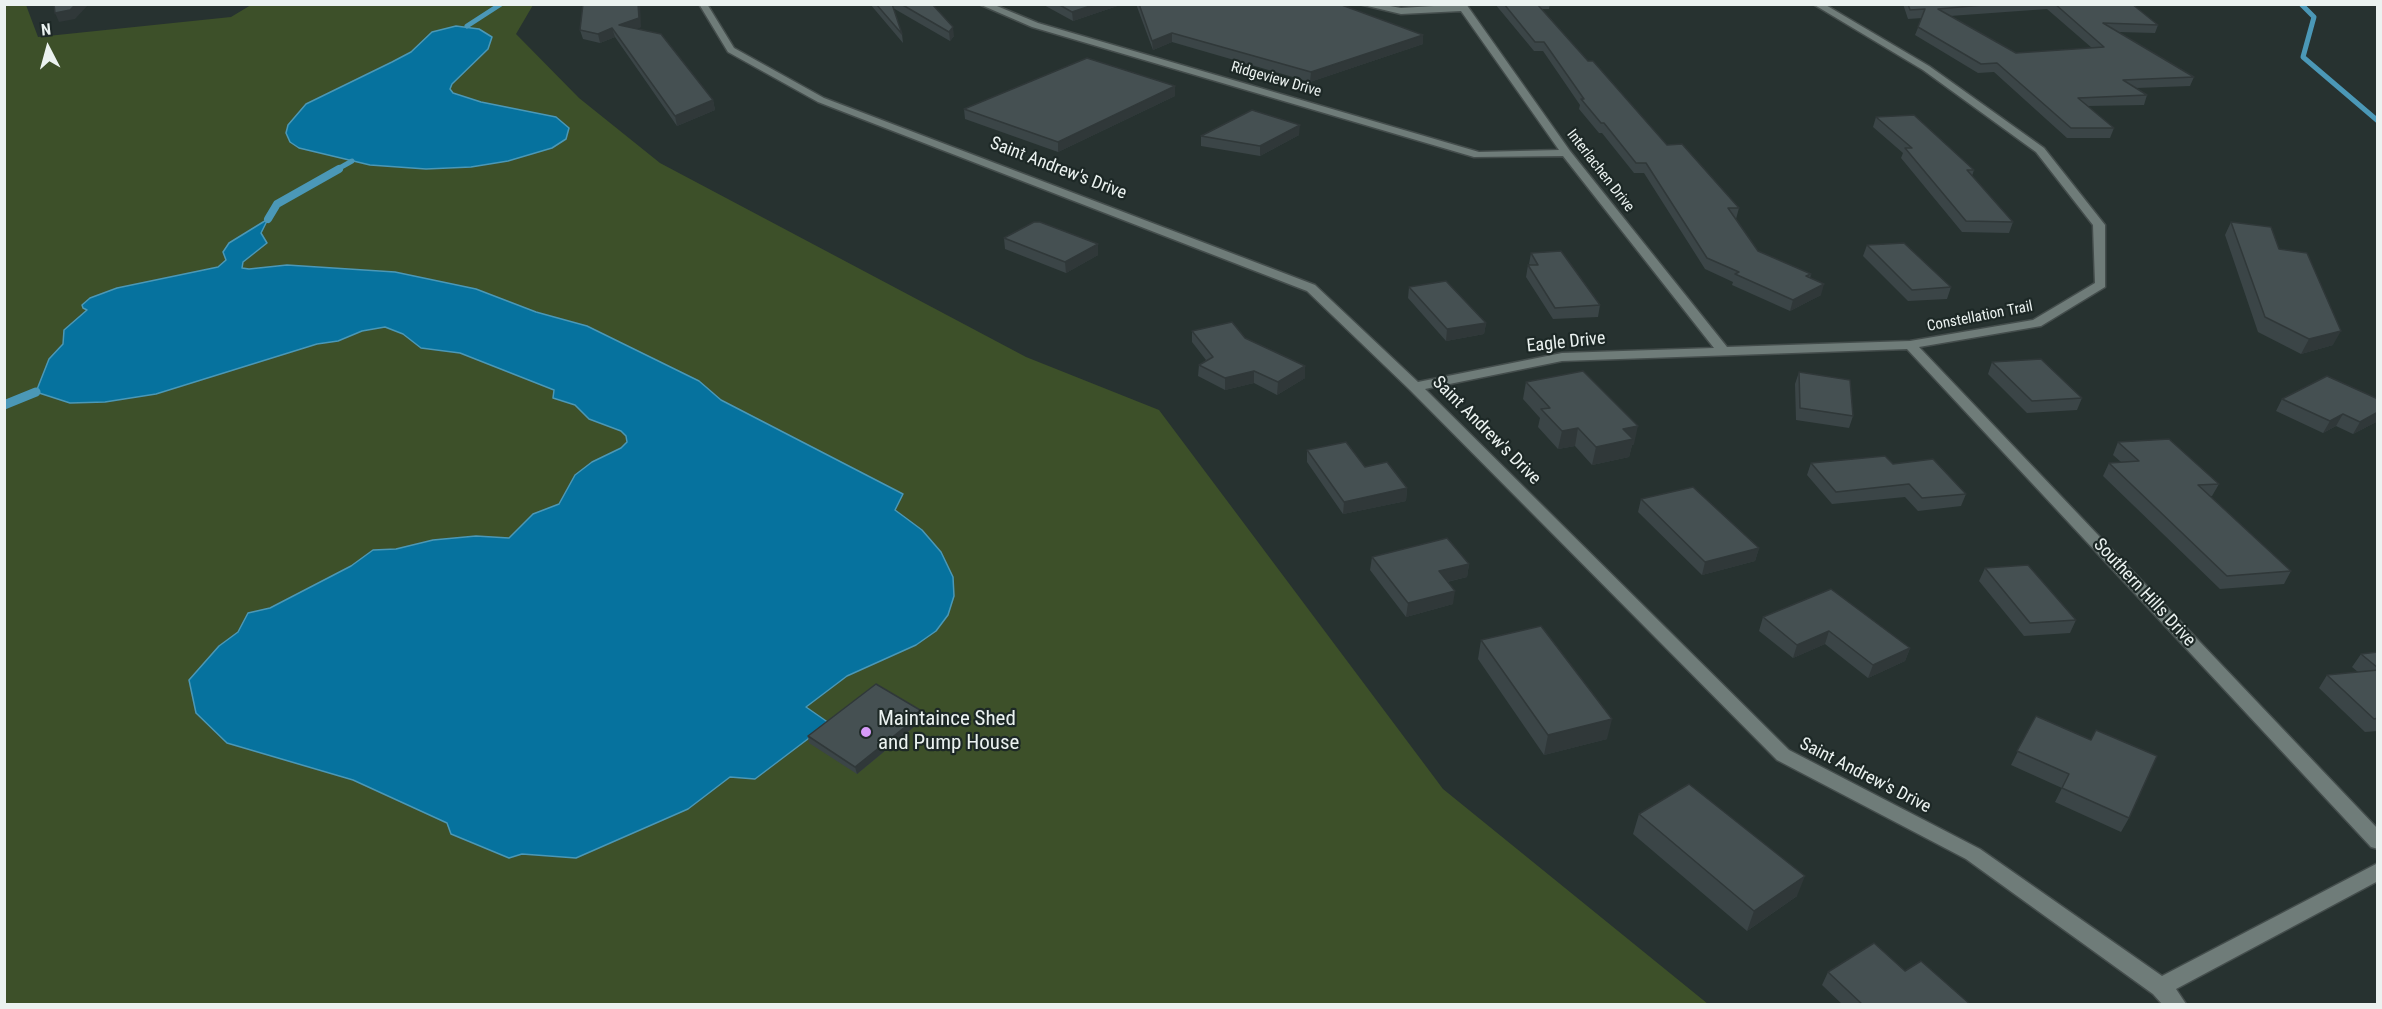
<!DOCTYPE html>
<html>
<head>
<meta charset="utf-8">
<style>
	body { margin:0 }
	#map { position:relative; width:2382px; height:1009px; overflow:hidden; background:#273230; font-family:"Roboto Condensed",sans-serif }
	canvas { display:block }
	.frame { position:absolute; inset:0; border:6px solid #ebf2f0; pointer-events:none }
	.north { position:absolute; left:18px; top:18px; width:60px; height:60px; -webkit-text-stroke:4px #1d2826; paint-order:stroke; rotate:354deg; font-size:16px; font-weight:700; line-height:24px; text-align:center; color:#ebf2f0 }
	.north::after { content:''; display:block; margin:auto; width:21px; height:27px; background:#ebf2f0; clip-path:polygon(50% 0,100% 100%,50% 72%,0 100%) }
</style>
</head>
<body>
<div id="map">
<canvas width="2382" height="1009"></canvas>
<div class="frame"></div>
<div class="north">N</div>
</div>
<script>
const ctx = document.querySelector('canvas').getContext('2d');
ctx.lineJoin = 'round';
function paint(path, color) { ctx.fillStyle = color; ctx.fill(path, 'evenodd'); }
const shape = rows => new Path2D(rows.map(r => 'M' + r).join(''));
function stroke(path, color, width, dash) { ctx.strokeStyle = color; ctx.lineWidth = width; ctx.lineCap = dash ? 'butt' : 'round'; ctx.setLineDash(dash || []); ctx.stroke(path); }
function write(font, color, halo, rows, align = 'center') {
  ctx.font = font + ' "Roboto Condensed",sans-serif'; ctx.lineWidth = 4.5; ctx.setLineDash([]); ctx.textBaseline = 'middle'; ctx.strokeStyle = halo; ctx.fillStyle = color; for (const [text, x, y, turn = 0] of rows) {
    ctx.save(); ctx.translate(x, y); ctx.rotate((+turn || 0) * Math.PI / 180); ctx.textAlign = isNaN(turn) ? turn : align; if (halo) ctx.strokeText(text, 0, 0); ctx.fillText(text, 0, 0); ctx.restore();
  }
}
paint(shape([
	[5,4,26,5,38,37,231,17,251,5,533,5,516,34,579,98,660,163,1026,357,1159,410,1443,789,1708,1004,5,1004]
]), '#3d5029');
const water = shape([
	[456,26,479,29,492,37,488,49,452,84,450,89,453,93,481,102,556,117,569,128,566,139,552,148,508,161,471,167,426,169,370,165,299,148,290,142,286,133,288,125,306,104,392,62,411,52,432,32,456,26],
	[268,219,261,233,267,243,243,262,242,268,249,269,287,265,395,272,476,289,536,312,587,326,699,381,721,400,903,494,895,510,922,530,941,552,953,577,954,596,948,615,936,631,916,645,847,676,806,707,829,723,755,779,730,777,688,809,576,858,522,854,509,858,451,834,447,823,353,780,227,743,196,713,189,680,219,646,238,632,248,613,270,608,351,566,373,550,396,549,433,540,476,536,509,538,533,514,559,504,575,475,592,462,621,448,627,442,626,436,621,431,589,419,575,405,553,398,554,390,460,353,421,348,403,334,385,327,362,331,338,341,317,344,156,394,105,402,70,403,36,392,49,359,63,344,64,330,87,310,83,308,82,305,90,298,117,288,218,267,226,260,223,252,229,243,268,219]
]);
paint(water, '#06729e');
stroke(water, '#4b98b7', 1.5);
stroke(shape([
	[2301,4,2314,17,2303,57,2378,121],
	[467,26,501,4],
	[336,170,352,161]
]), '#4b98b7', 5);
stroke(shape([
	[268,219,277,204,339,169]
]), '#4b98b7', 8);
stroke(shape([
	[4,405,36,392]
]), '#4b98b7', 9);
const street = shape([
	[699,4,707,4,734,48,824,98,1315,285,1418,382,1562,353,1714,348,1563,156,1474,157,1032,27,979,4,992,4,1038,23,1479,152,1559,150,1461,11,1401,14,1359,4,1379,4,1401,8,1466,4,1570,151,1727,347,1910,341,2033,320,2095,283,2093,225,2036,152,1923,70,1813,4,1824,4,1929,66,2044,148,2105,225,2105,287,2041,326,1919,347,2378,829,2378,849,2371,847,1907,349,1562,361,1425,389,1789,750,1980,849,2162,976,2378,863,2378,881,2176,989,2186,1004,2162,1004,2153,994,1966,859,1777,760,1410,390,1307,291,818,102,728,52,699,4]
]);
stroke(street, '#444d4c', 3);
paint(street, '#6f7c79');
paint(shape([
	[870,4,932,4,954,36,950,41,893,8,902,34,903,43],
	[1042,4,1123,4,1073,21],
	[1136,4,1339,4,1423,35,1423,44,1310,82,1172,42,1153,50],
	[1495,4,1550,4,1549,9,1542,9,1588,61,1667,145,1739,208,1736,219,1758,251,1811,274,1810,278,1821,295,1790,311,1732,285,1733,282,1705,269,1644,173,1634,173,1602,133,1599,133,1579,109,1580,105,1543,51,1534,51],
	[1903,4,2132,4,2158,25,2155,33,2118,32,2194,77,2190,86,2136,88,2147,95,2144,105,2088,106,2114,128,2110,138,2067,138,1994,72,1978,73,1915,35,1922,18,1908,19],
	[2047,9,2092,48,2016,53,1950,16],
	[641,27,635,29,713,100,715,110,677,126,615,37,600,43,583,39,580,30],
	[1175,96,1058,152,965,119,964,109],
	[1876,117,1974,170,1972,176,2013,222,2009,233,1962,232,1901,158,1903,153,1873,127],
	[1299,135,1260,156,1201,146,1201,136],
	[2231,222,2279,249,2333,345,2301,354,2258,332,2225,235],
	[1004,238,1098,255,1066,273,1005,249],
	[1867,245,1951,287,1947,299,1908,301,1863,256],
	[1531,253,1600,305,1598,317,1553,319,1526,277,1528,265,1530,265,1529,264],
	[1409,287,1486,323,1484,334,1446,341,1408,298],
	[1192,331,1245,338,1305,366,1305,378,1277,395,1254,383,1225,390,1198,376,1199,365,1206,360,1192,342],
	[1992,362,2082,398,2077,410,2027,413,1988,374],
	[1799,372,1853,416,1849,428,1796,420,1795,384],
	[1526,382,1634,444,1632,445,1629,457,1592,465,1575,446,1558,449,1538,427,1540,418,1523,399],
	[2282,399,2378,399,2378,421,2353,434,2336,426,2323,433,2276,411],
	[2118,442,2219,484,2212,496,2210,496,2291,571,2284,584,2220,589,2103,476,2109,463,2121,462,2113,455],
	[1307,450,1365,467,1407,488,1406,501,1343,514,1307,462],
	[1811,463,1893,464,1966,494,1961,506,1918,511,1905,497,1832,504,1807,475],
	[1641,499,1759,548,1755,561,1702,575,1638,512],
	[1372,557,1469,564,1467,577,1447,582,1453,604,1406,617,1370,570],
	[1985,568,2076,620,2070,633,2024,636,1979,581],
	[1763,617,1910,648,1905,661,1868,678,1825,644,1793,658,1759,631],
	[1481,640,1607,739,1544,755,1478,659],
	[2378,652,2378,731,2365,732,2319,688,2327,675,2358,672,2352,667,2361,654],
	[920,710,921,721,857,774,809,743,808,736],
	[2036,716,2129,818,2121,832,2055,802,2062,788,2011,765],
	[1639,814,1797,896,1747,931,1633,834],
	[1905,971,1971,1005,1843,1005,1822,985,1828,972]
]), '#3b4547');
paint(shape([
	[76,4,89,4,75,19,59,22,55,13],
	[638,4,640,4,641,27,622,34,619,25],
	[1096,4,1123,4,1073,21,1072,12],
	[953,27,954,36,950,41,949,32],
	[612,28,615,37,600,43,598,34],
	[1172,33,1172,42,1153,50,1152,41],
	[1423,35,1423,44,1310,82,1311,72],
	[1175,86,1175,96,1058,152,1058,142],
	[713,100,715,110,677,126,675,116],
	[1300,125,1299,135,1260,156,1260,146],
	[1098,244,1098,255,1066,273,1065,262],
	[1824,284,1821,295,1790,311,1793,300],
	[1486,323,1484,334,1446,341,1447,329],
	[2341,331,2333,345,2301,354,2309,339],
	[1305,366,1305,378,1277,395,1278,382],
	[1254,371,1254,383,1225,390,1225,378],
	[2378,412,2378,421,2353,434,2360,422],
	[2343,414,2336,426,2323,433,2330,421],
	[1638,426,1634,444,1632,445,1629,457,1592,465,1596,447,1623,429],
	[1578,428,1575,446,1558,449,1562,431],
	[1407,488,1406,501,1343,514,1344,502],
	[1759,548,1755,561,1702,575,1705,562],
	[1469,564,1467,577,1437,584,1439,571],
	[1455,591,1453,604,1406,617,1408,603],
	[1829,631,1825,644,1793,658,1797,645],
	[1910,648,1905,661,1868,678,1873,665],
	[920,710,921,721,857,774,855,767],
	[1612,719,1607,739,1544,755,1548,735],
	[1805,876,1797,896,1747,931,1754,911]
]), '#303839');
const building = shape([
	[54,4,76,4,70,10,55,13,54,4],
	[583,4,638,4,639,18,619,25,661,34,713,100,675,116,612,28,598,34,580,30,583,4],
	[876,4,892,4,902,34,876,4],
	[901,4,932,4,953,27,949,32,901,4],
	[1058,4,1096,4,1072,12,1058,4],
	[1139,4,1339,4,1423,35,1311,72,1172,33,1152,41,1139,4],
	[1504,4,1537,4,1588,61,1593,61,1667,145,1682,144,1739,208,1728,208,1758,251,1811,274,1806,276,1824,284,1793,300,1735,274,1739,272,1707,258,1646,163,1636,163,1604,123,1601,123,1581,99,1584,99,1544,42,1535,42,1504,4],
	[1908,4,1994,4,1938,9,2016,53,2104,47,2055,4,2132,4,2158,25,2103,23,2194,77,2123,80,2147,95,2078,98,2114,128,2071,128,1997,63,1981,64,1918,27,1925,9,1910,10,1908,4],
	[1087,58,1175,86,1058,142,964,109,1087,58],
	[1252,110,1300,125,1260,146,1201,136,1252,110],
	[1914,115,1974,170,1967,170,2013,222,1966,221,1905,148,1912,148,1876,117,1914,115],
	[1034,222,1040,222,1098,244,1065,262,1004,238,1034,222],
	[2231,222,2271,227,2279,249,2307,253,2341,331,2309,339,2265,317,2231,222],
	[1904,243,1951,287,1912,290,1867,245,1904,243],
	[1561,251,1600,305,1555,308,1528,265,1538,265,1531,253,1561,251],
	[1446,281,1486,323,1447,329,1409,287,1446,281],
	[1232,322,1245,338,1305,366,1278,382,1254,371,1225,378,1199,365,1213,357,1192,331,1232,322],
	[2041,359,2082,398,2032,401,1992,362,2041,359],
	[1583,371,1638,426,1623,429,1633,439,1596,447,1578,428,1562,431,1541,409,1550,408,1526,382,1583,371],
	[1799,372,1850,380,1853,416,1800,408,1799,372],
	[2327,376,2378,399,2378,412,2360,422,2343,414,2330,421,2282,399,2327,376],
	[2169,439,2219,484,2198,485,2291,571,2227,576,2109,463,2139,461,2118,442,2169,439],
	[1346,442,1365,467,1387,462,1407,488,1344,502,1307,450,1346,442],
	[1885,456,1893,464,1933,459,1966,494,1922,498,1909,484,1836,492,1811,463,1885,456],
	[1693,487,1759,548,1705,562,1641,499,1693,487],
	[1447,538,1469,564,1439,571,1455,591,1408,603,1372,557,1447,538],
	[2028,565,2076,620,2030,623,1985,568,2028,565],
	[1831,589,1910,648,1873,665,1829,631,1797,645,1763,617,1831,589],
	[1541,626,1612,719,1548,735,1481,640,1541,626],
	[2378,652,2378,668,2361,654,2378,652],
	[2378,670,2378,718,2374,719,2327,675,2378,670],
	[876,684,920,710,917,713,920,715,855,767,808,736,876,684],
	[2036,716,2091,740,2096,730,2157,756,2129,818,2062,788,2069,774,2017,751,2036,716],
	[1689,784,1805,876,1754,911,1639,814,1689,784],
	[1874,943,1905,971,1921,961,1971,1005,1863,1005,1828,972,1874,943]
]);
paint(building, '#455052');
stroke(building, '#303839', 1.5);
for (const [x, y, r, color] of [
	[866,732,6,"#d79bf9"]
]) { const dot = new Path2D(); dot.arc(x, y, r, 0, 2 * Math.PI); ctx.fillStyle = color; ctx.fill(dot); stroke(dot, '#1d2826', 2); }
write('15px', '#ebf2f0', '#1d2826', [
	["Ridgeview Drive",1276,80,16],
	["Interlachen Drive",1600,171,52],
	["Constellation Trail",1980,317,-11]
]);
write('18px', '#ebf2f0', '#1d2826', [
	["Saint Andrew's Drive",1058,169,21],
	["Eagle Drive",1566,343,-6],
	["Saint Andrew's Drive",1486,431,45],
	["Southern Hills Drive",2144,593,47],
	["Saint Andrew's Drive",1865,776,27]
]);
write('21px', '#ebf2f0', '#1d2826', [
	["Maintaince Shed",878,720],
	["and Pump House",878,744]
], 'left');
</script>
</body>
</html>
